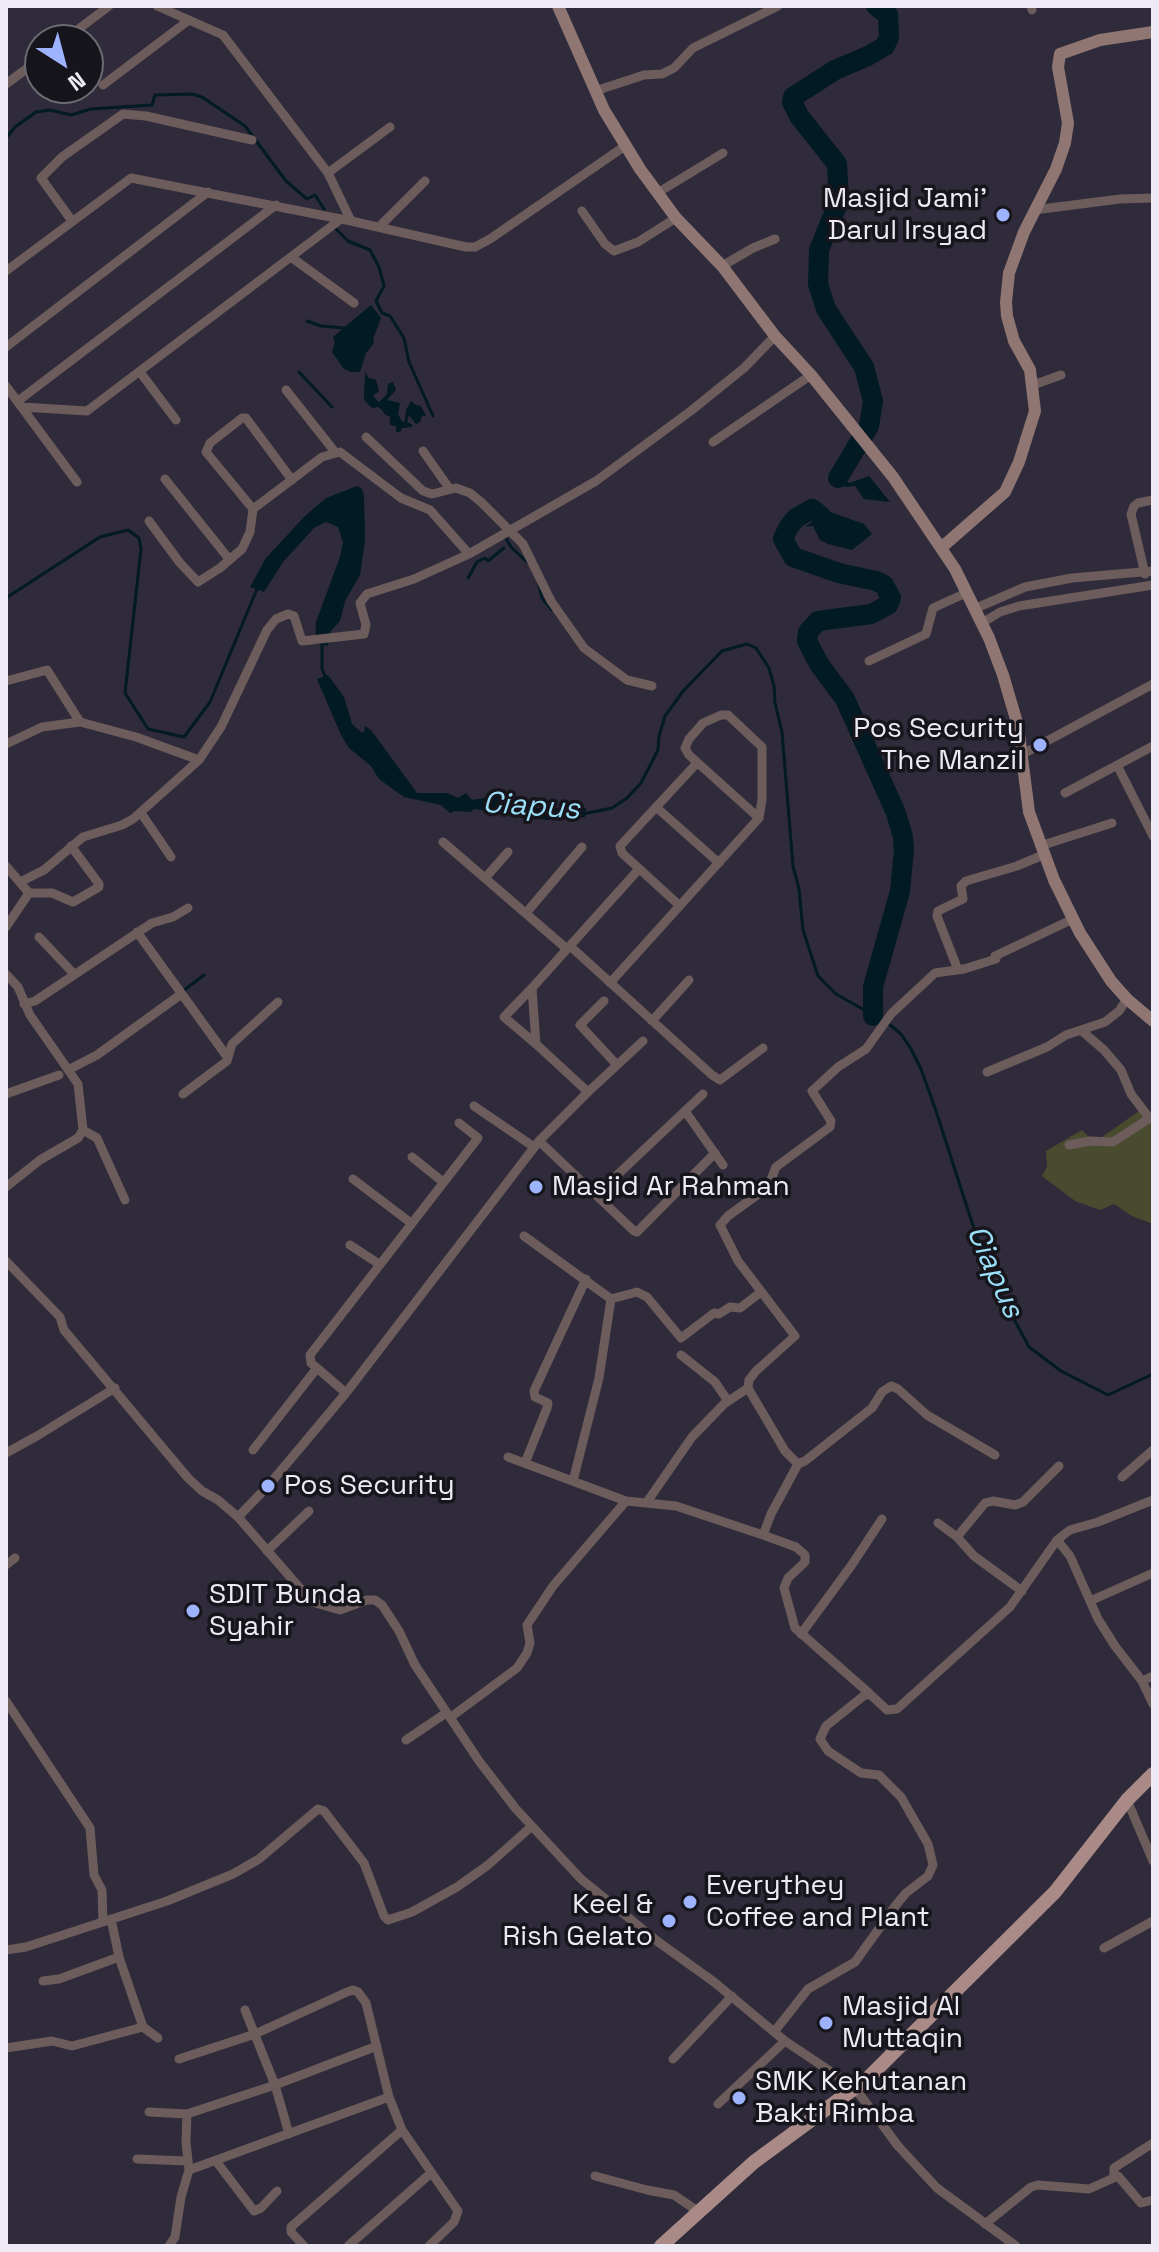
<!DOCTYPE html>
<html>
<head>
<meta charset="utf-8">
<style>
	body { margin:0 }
	#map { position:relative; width:1159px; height:2252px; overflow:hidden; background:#2f2b3a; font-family:"Space Grotesk",sans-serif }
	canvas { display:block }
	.frame { position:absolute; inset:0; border:8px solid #edeaf5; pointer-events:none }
	.north { position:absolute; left:24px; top:24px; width:80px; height:80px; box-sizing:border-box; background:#17151c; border:2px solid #6d6a73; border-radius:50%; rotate:144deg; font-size:22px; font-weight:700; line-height:32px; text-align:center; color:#edeaf5 }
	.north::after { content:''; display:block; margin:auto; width:28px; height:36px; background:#9eb3fd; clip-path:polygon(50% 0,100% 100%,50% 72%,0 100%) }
</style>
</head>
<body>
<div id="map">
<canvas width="1159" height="2252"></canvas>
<div class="frame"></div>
<div class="north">N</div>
</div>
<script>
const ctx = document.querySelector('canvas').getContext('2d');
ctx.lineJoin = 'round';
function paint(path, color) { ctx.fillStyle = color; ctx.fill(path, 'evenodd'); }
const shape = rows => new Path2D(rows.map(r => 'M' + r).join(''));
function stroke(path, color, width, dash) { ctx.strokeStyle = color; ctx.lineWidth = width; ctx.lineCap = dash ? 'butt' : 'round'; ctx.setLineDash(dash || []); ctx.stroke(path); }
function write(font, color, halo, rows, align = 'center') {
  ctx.font = font + ' "Space Grotesk",sans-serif'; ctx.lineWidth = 7; ctx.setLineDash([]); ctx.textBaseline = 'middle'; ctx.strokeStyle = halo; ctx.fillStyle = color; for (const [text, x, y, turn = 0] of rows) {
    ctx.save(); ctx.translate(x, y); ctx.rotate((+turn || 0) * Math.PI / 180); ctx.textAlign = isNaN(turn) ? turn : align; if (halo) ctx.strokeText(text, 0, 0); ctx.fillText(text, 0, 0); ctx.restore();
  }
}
paint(shape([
	[1145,1107,1149,1113,1153,1110,1153,1224,1132,1216,1114,1204,1100,1210,1075,1201,1042,1176,1047,1167,1046,1151,1082,1130,1089,1137,1102,1137]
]), '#494b2f');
paint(shape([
	[371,305,381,318,373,339,374,343,366,353,360,372,351,372,344,369,332,352,335,342,333,337],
	[365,372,369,378,376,380,379,391,373,396,379,402,387,394,388,384,393,382,396,390,387,400,400,403,398,414,402,422,405,421,406,410,411,401,416,405,421,406,426,416,422,416,420,422,416,424,409,415,407,422,413,425,411,427,402,428,400,432,396,432,396,426,390,425,390,417,384,414,383,411,378,407,372,408,364,400],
	[835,476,850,483,869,476,890,502,864,499,855,486,846,487,831,483,829,478],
	[357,486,362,489,364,496,365,540,360,575,345,601,340,621,330,632,328,646,315,643,316,622,340,557,343,542,338,527,326,522,314,528,283,562,264,592,250,587,266,558,305,516,326,498],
	[827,511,864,524,872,534,852,550,828,544,820,540,813,526,805,527],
	[328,675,344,697,352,724,361,732,364,732,365,726,371,730,417,793,447,793,458,798,466,793,472,800,494,796,526,803,534,808,586,808,585,817,547,820,474,809,471,812,454,811,450,813,441,805,404,797,379,779,371,766,349,748,341,735,317,679]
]), '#011a23');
stroke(shape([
	[6,138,15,127,36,112,50,110,71,115,91,109,152,105,155,95,192,94,202,97,245,126,286,181,307,199,315,195,324,209],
	[336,229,348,241,370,250,379,267,384,286,376,301,382,313,390,316,404,338,409,362,433,416],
	[307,321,321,326,344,328],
	[299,372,332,407],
	[505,537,511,547,527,562],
	[468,578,477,562,485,558,488,561,504,548],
	[538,582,542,598,552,610],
	[6,598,100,537,128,530,139,538,141,549,125,693,148,729,184,737,210,702,257,589],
	[322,643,322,669,326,678],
	[583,814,612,808,627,798,641,783,658,750,659,736,665,716,684,690,722,651,747,644,756,648,769,668,774,686,775,703,782,732,793,866,799,889,803,930,818,976,836,994,889,1024,901,1034,911,1049,921,1069,935,1108,987,1269,1029,1347,1061,1371,1108,1395,1153,1374],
	[183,991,204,975]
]), '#011a23', 3);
stroke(shape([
	[838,478,869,426,873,401,864,367,826,309,818,284,819,250,839,201,837,164,799,116,792,102,793,97,835,70,868,56,885,46,889,37,888,15,876,6],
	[821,516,812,509,796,518,788,528,783,539,793,557,839,573,876,581,884,585,891,598,888,605,871,614,818,621,808,632,807,641,819,664,845,699,896,813,903,837,904,850,900,891,873,987,873,1016]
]), '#011a23', 20);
stroke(shape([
	[157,6,223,35,328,173,351,221],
	[1031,6,1032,10],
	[64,40,109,6],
	[6,84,40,59],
	[103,85,189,20],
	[595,91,644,75,662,74,674,68,693,48,778,6],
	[328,173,390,127],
	[659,192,723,153],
	[1034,210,1120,199,1153,198],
	[582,211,605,244,614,251,638,242,676,218],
	[72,221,41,178,62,157,123,114,146,116,252,140],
	[379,227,425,181],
	[291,257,354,303],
	[722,266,753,248,775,239],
	[6,271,131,178,351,221,466,247,475,247,490,239,625,146],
	[6,347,208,192],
	[140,372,176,420],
	[1033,385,1061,375],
	[6,386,77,482],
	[286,390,335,452],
	[18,401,276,205],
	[22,407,87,411,341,219],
	[366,437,423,491,432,494,456,488,470,493,481,502,523,544,551,601,584,648,627,680,652,686],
	[713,442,811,375],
	[423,451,449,488],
	[165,479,229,559],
	[253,509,322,457,340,452,401,498,430,510,469,554],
	[149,521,180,563,198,582,220,568,242,549,250,532,253,509,206,452,210,443,242,418,246,418,292,480],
	[1145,574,1131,514,1134,506,1138,503,1153,500],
	[974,609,1025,587,1072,578,1153,571],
	[982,623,1000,612,1019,606,1153,585],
	[869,661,926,634,933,608,966,593],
	[6,681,47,670,80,722],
	[6,744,42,727,80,722,136,737,199,760],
	[1021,755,1153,684],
	[1117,765,1153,836],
	[1065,793,1153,746],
	[656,807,719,863],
	[141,813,171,857],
	[443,842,567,949],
	[1040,846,1112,823],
	[6,866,29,893,6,927],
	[486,877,508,852],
	[20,882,44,870,83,837,122,825,133,819,199,760,221,727,267,630,276,619,288,614,294,616,302,641,364,634,366,625,360,603,367,594,414,579,469,554,596,481,692,410,744,368,775,336],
	[29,893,52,893,73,902,99,887,99,884,71,846],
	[680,906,622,853,620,846,697,763],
	[526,913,582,847],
	[137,932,228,1058],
	[39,937,74,974],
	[570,946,712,1075,720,1080,763,1048],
	[958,970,937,916,938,911,963,899,961,886,966,881,1017,866,1043,855],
	[6,974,18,987,30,1015,78,1084,83,1130,78,1138,40,1160,6,1187],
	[610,983,759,818,762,800,762,747,728,715,721,715,703,723,689,739,685,748,689,755,759,818],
	[532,988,504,1017,536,1044],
	[604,1001,580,1025,617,1065],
	[24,1004,35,1001,152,923,173,917,188,908],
	[652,1021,689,980],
	[1082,1031,1104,1050,1121,1070,1131,1094,1150,1119],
	[68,1070,97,1055,180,995],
	[987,1072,1047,1047,1066,1035,1105,1022,1119,1011,1127,999],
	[588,1092,643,1041],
	[6,1094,59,1075],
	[183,1094,227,1061,232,1044,278,1002],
	[474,1106,534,1147],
	[685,1111,723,1165],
	[83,1130,97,1138,125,1200],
	[539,1141,634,1231,637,1232,715,1153],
	[1069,1145,1090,1141,1113,1142,1153,1116],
	[412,1157,443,1182],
	[353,1179,411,1223],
	[596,1195,703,1094],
	[524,1236,611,1299,599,1378,573,1481],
	[350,1245,379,1264],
	[6,1261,60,1317,64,1330,188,1478,202,1491,218,1500,238,1517,312,1602,340,1610,367,1600,375,1600,382,1605,399,1631,415,1665,479,1761,516,1809,581,1879,657,1941,714,1982,785,2041,845,2081,861,2096,898,2146,937,2188,1016,2246],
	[611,1299,637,1292,647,1297,681,1338,714,1313,719,1314,730,1307,740,1308,761,1292],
	[681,1355,715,1382,728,1401],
	[317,1368,346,1393],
	[748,1388,749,1380,756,1371,795,1336,738,1261,720,1225,728,1216,768,1187,776,1167,830,1127,831,1121,812,1091,838,1067,866,1049,891,1014,935,973,964,969,996,959,995,956,1073,919],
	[253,1450,317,1368,311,1363,310,1355,478,1138,459,1123],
	[6,1453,37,1436,115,1388],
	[508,1457,626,1501,676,1506,763,1535],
	[525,1463,547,1408,548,1403,535,1397,534,1391,586,1279],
	[1122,1477,1153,1450],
	[647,1502,692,1437,724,1404,748,1388,785,1451,798,1464],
	[238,1517,268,1486,346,1393,539,1141,588,1092,536,1044,532,988,639,869],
	[938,1523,957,1537,985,1503,993,1501,1015,1505,1023,1502,1059,1466],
	[957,1537,974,1556,1022,1591],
	[1057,1540,1070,1556,1098,1619,1115,1646,1142,1681,1153,1676],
	[267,1551,309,1511],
	[6,1565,15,1558],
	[1090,1601,1153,1573],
	[801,1634,851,1566,882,1519],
	[1142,1681,1153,1704],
	[870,1694,795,1628,784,1588,788,1578,805,1562,805,1555,796,1547,763,1535,771,1514,798,1464,805,1461,872,1408,882,1392,891,1386,898,1389,927,1415,995,1455],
	[6,1701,90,1828,94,1875,102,1890,103,1922],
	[451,1717,517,1668,527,1653,530,1643,527,1625,553,1586,626,1501],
	[406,1740,446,1713],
	[1127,1800,1153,1861],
	[111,1919,119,1957,143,2027,158,2038],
	[1104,1948,1153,1921],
	[6,1950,26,1947,167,1901,233,1874,259,1859,318,1809,324,1811,364,1863,384,1916,388,1920,412,1912,457,1887,488,1865,532,1826],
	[43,1981,59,1979,119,1957],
	[245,2010,275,2085,289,2134],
	[774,2032,808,1989,855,1962,896,1905,906,1893,928,1876,933,1865,928,1844,901,1797,879,1775,861,1773,828,1751,820,1739,826,1726,866,1694,872,1696,887,1710,897,1709,1010,1607,1057,1540,1070,1530,1098,1522,1153,1500],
	[6,2048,52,2041,72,2046,143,2027],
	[179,2059,255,2034,347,1992,353,1990,358,1992,366,2003,389,2097,402,2130,458,2211,454,2222,429,2246],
	[673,2059,732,1996],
	[718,2104,785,2041],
	[149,2112,187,2114,275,2085,377,2046],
	[137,2159,187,2161],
	[216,2161,254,2211,261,2208,277,2191],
	[189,2170,389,2097],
	[595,2176,647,2190,674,2195,699,2212],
	[1114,2177,1114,2168,1153,2143],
	[985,2224,1031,2187,1038,2185,1089,2189,1118,2176,1141,2203,1153,2200],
	[169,2246,175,2237,181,2197,189,2170,186,2142,187,2114],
	[304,2246,291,2232,291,2227,402,2130],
	[348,2246,431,2173]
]), '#6c5c5b', 9);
stroke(shape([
	[558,6,604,110,640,169,676,218,722,266,775,336,811,375,893,477,955,569,989,638,1003,675,1018,726,1029,812,1054,880,1080,933,1111,981,1127,999,1153,1021],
	[941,548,1005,492,1019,462,1035,411,1030,370,1014,341,1007,316,1006,302,1009,273,1024,232,1056,169,1065,143,1068,123,1058,67,1060,54,1100,40,1153,32]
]), '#8f7673', 12);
stroke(shape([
	[661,2246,754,2162,867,2079,1055,1892,1127,1800,1153,1774]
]), '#a98a86', 14);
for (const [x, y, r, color] of [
	[1003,215,8,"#9eb3fd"],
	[1040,745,8,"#9eb3fd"],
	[536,1187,8,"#9eb3fd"],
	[268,1486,8,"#9eb3fd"],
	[193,1611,8,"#9eb3fd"],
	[690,1902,8,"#9eb3fd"],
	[669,1921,8,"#9eb3fd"],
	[826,2023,8,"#9eb3fd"],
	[739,2098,8,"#9eb3fd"]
]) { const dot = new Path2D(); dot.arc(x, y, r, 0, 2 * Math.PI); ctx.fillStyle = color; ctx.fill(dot); stroke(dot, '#17151c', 3); }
write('28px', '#edeaf5', '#17151c', [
	["Masjid Jami'",987,199,"right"],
	["Darul Irsyad",987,231,"right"],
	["Pos Security",1024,729,"right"],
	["The Manzil",1024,761,"right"],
	["Masjid Ar Rahman",552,1187],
	["Pos Security",284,1486],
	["SDIT Bunda",209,1595],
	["Syahir",209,1627],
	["Everythey",706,1886],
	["Coffee and Plant",706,1918],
	["Keel &",653,1905,"right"],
	["Rish Gelato",653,1937,"right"],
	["Masjid Al",842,2007],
	["Muttaqin",842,2039],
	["SMK Kehutanan",755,2082],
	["Bakti Rimba",755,2114]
], 'left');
write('italic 30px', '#9bdef8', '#17151c', [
	["Ciapus",531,807,4],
	["Ciapus",994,1272,66]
]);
</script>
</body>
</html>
